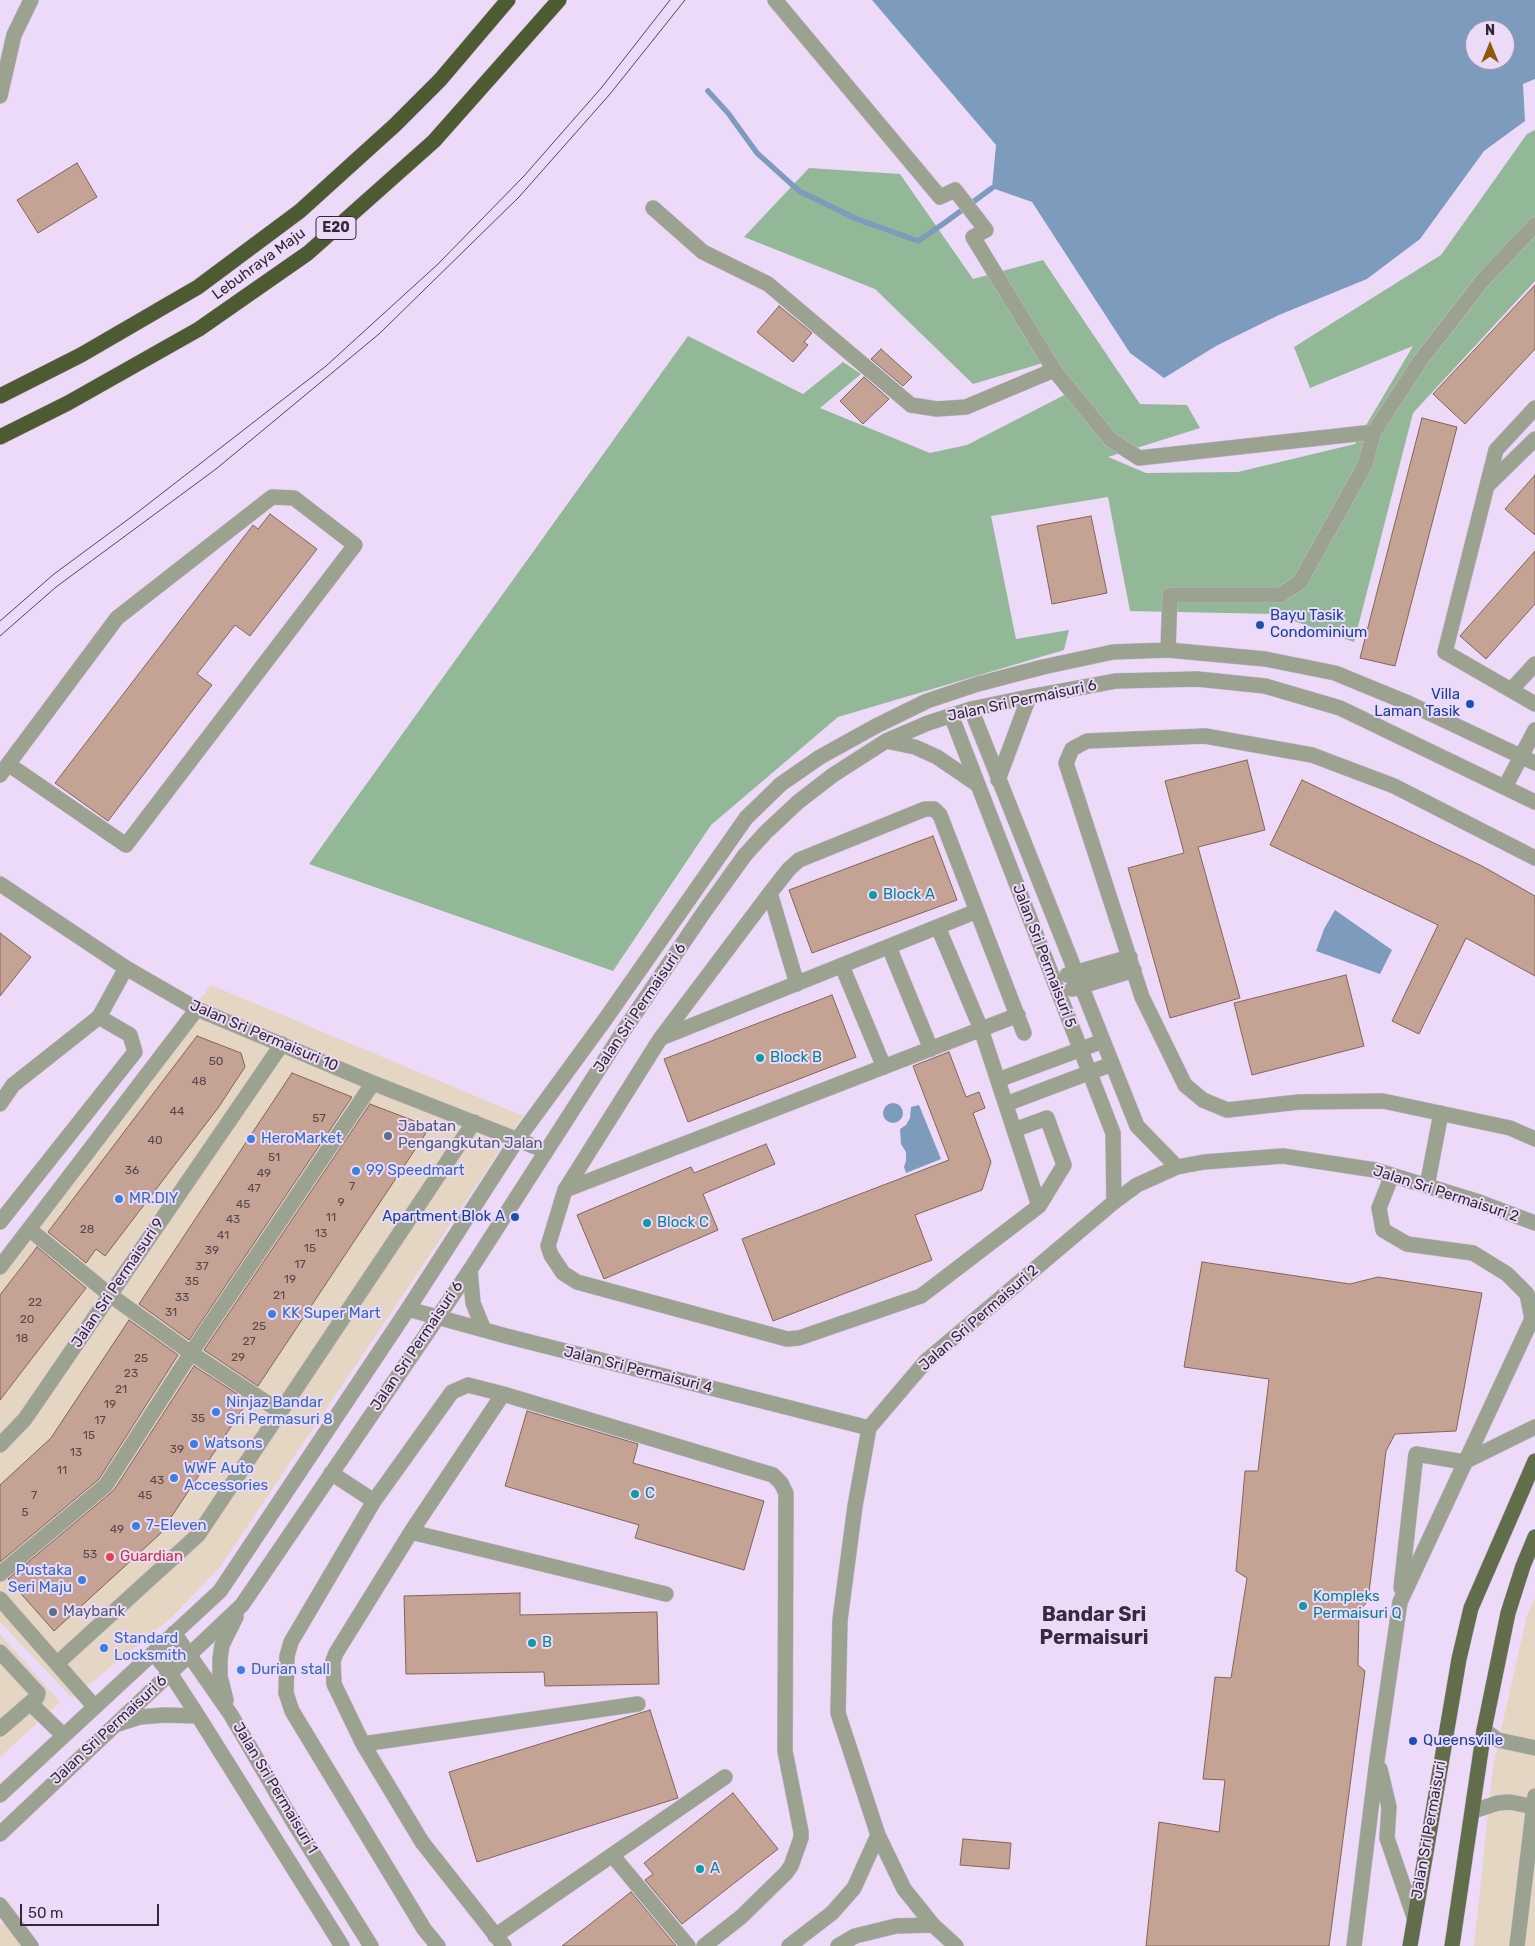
<!DOCTYPE html>
<html>
<head>
<meta charset="utf-8">
<style>
	body { margin:0 }
	#map { position:relative; width:1535px; height:1946px; overflow:hidden; background:#ecdaf8; font-family:Rubik,sans-serif }
	canvas { display:block }
	.north { position:absolute; left:1465px; top:20px; width:50px; height:50px; box-sizing:border-box; background:#ecdaf8; border:1px solid #a194aa; border-radius:50%; rotate:0deg; font-size:14px; font-weight:700; line-height:20px; text-align:center; color:#312a35 }
	.north::after { content:''; display:block; margin:auto; width:18px; height:22px; background:#8d5907; clip-path:polygon(50% 0,100% 100%,50% 72%,0 100%) }
	.scale { position:absolute; left:20px; top:1904px; width:139px; height:22px; box-sizing:border-box; border:2px solid #312a35; border-top:0; padding-left:6px; font-size:15px; line-height:18px; white-space:nowrap; color:#312a35; -webkit-text-stroke:4px #ecdaf8; paint-order:stroke }
</style>
</head>
<body>
<div id="map">
<canvas width="1535" height="1946"></canvas>
<div class="north">N</div>
<div class="scale">50 m</div>
</div>
<script>
const ctx = document.querySelector('canvas').getContext('2d');
ctx.lineJoin = 'round';
function paint(path, color) { ctx.fillStyle = color; ctx.fill(path, 'evenodd'); }
const shape = rows => new Path2D(rows.map(r => 'M' + r).join(''));
function stroke(path, color, width, dash) { ctx.strokeStyle = color; ctx.lineWidth = width; ctx.lineCap = dash ? 'butt' : 'round'; ctx.setLineDash(dash || []); ctx.stroke(path); }
function write(font, color, halo, rows, align = 'center') {
  ctx.font = font + ' Rubik,sans-serif'; ctx.lineWidth = 4; ctx.setLineDash([]); ctx.textBaseline = 'middle'; ctx.strokeStyle = halo; ctx.fillStyle = color; for (const [text, x, y, turn = 0] of rows) {
    ctx.save(); ctx.translate(x, y); ctx.rotate((+turn || 0) * Math.PI / 180); ctx.textAlign = isNaN(turn) ? turn : align; if (halo) ctx.strokeText(text, 0, 0); ctx.fillText(text, 0, 0); ctx.restore();
  }
}
paint(shape([
	[211,985,523,1116,220,1567,170,1619,72,1698,0,1622,0,1266],
	[1535,1598,1535,1946,1474,1946,1493,1766,1527,1615],
	[0,1634,60,1702,0,1757],
	[8,1922,26,1946,0,1946,0,1925]
]), '#e4d6c3');
paint(shape([
	[1535,130,1535,281,1413,413,1354,642,1274,614,1130,611,1108,497,991,516,1016,639,1069,630,1064,650,838,717,711,825,613,971,309,864,688,336,803,394,843,362,861,374,820,408,930,453,967,445,1076,389,1056,359,973,384,875,289,744,237,809,168,900,174,973,279,1043,260,1140,404,1187,405,1200,428,1108,457,1146,473,1238,472,1355,444,1413,346,1310,388,1294,347,1441,255,1527,134]
]), '#93b897');
paint(shape([
	[872,0,1535,0,1535,79,1523,84,1525,121,1484,151,1420,239,1367,279,1279,315,1216,346,1164,378,1130,353,1032,202,992,188,996,145],
	[1475,30,1505,30,1505,60,1475,60],
	[1335,910,1392,950,1380,974,1316,951,1324,929],
	'883 1113a10 10 0 1 1 20 0a10 10 0 1 1-20 0Z',
	[919,1105,941,1159,906,1173,904,1167,906,1161,906,1152,901,1144,900,1129,906,1125,910,1118,911,1107]
]), '#7d9bbd');
stroke(shape([
	[708,91,728,113,757,153,799,191,857,219,918,241,943,224,992,188]
]), '#7d9bbd', 5.5);
const building = shape([
	[77,163,97,197,38,233,17,200,77,163],
	[1535,285,1535,349,1465,424,1433,394,1535,285],
	[779,306,812,333,804,342,808,345,793,362,757,332,779,306],
	[881,349,912,377,903,386,871,359,881,349],
	[864,377,889,399,863,424,840,401,864,377],
	[1422,418,1457,427,1395,666,1360,658,1422,418],
	[1535,475,1535,535,1505,509,1535,475],
	[270,514,317,549,250,636,235,625,197,674,212,685,108,821,55,783,253,525,258,529,270,514],
	[1091,516,1107,593,1052,604,1037,526,1091,516],
	[1535,551,1535,604,1486,659,1460,636,1535,551],
	[1247,760,1265,830,1198,847,1240,998,1170,1018,1128,868,1184,853,1165,781,1247,760],
	[1302,780,1482,866,1535,896,1535,976,1466,938,1419,1034,1392,1021,1438,925,1270,845,1302,780],
	[933,836,957,900,812,953,789,890,933,836],
	[0,933,31,957,0,996,0,933],
	[1346,975,1364,1046,1252,1075,1234,1003,1346,975],
	[832,995,856,1057,688,1122,664,1059,832,995],
	[197,1036,241,1053,245,1067,218,1108,105,1256,96,1249,86,1263,48,1232,197,1036],
	[949,1052,966,1097,979,1092,985,1108,973,1113,991,1162,982,1190,915,1215,932,1260,773,1321,742,1239,949,1160,913,1066,949,1052],
	[292,1073,352,1097,189,1340,139,1304,292,1073],
	[370,1104,430,1127,258,1386,204,1350,370,1104],
	[766,1144,775,1164,703,1194,718,1230,604,1279,577,1215,691,1167,694,1173,766,1144],
	[37,1247,86,1288,0,1400,0,1295,37,1247],
	[1202,1262,1350,1284,1378,1277,1482,1293,1456,1431,1395,1434,1386,1451,1368,1601,1359,1611,1358,1665,1365,1671,1329,1946,1146,1946,1159,1822,1219,1832,1225,1780,1203,1779,1215,1677,1231,1678,1247,1578,1236,1571,1245,1471,1258,1471,1269,1379,1184,1367,1202,1262],
	[129,1320,178,1355,99,1479,0,1562,0,1485,51,1438,129,1320],
	[194,1366,248,1401,160,1534,54,1631,8,1579,114,1490,194,1366],
	[527,1411,638,1444,633,1463,764,1501,744,1570,635,1538,639,1525,505,1486,527,1411],
	[520,1593,520,1615,657,1612,659,1684,545,1686,544,1672,406,1674,404,1596,520,1593],
	[650,1710,678,1798,477,1862,449,1772,650,1710],
	[733,1793,778,1849,682,1924,645,1880,653,1874,644,1863,733,1793],
	[963,1839,1011,1843,1009,1869,960,1865,963,1839],
	[631,1892,676,1946,562,1946,631,1892]
]);
paint(building, '#c4a395');
stroke(building, '#836458', 1);
const minor = shape([
	[775,0,940,197,955,190,986,230,973,237,1054,370,1110,439,1139,458,1374,432,1420,361,1483,280,1535,225],
	[0,96,14,35,31,0],
	[653,208,703,252,768,284,911,405,937,409,966,407,1054,370],
	[1535,408,1496,450,1445,652,1535,704],
	[1488,485,1535,439],
	[1168,650,1170,595,1280,595,1300,582,1365,465,1374,432],
	[1511,690,1535,664],
	[971,709,1137,1126,1177,1167],
	[951,715,1113,1133,1114,1202],
	[886,741,915,747,937,757,978,785],
	[0,775,117,618,272,497,294,498,355,545,126,845,8,764],
	[998,780,1029,697],
	[1505,787,1535,730],
	[1535,858,1394,786,1312,755,1205,736,1087,741,1072,749,1066,763,1142,997,1185,1085,1203,1100,1227,1110,1299,1102,1383,1101,1510,1128,1535,1139],
	[0,884,126,968,197,1009,373,1083,546,1151],
	[770,893,797,984],
	[938,927,981,1029,1039,1206],
	[889,947,931,1049],
	[842,966,884,1067],
	[1067,975,1130,957],
	[1072,989,1134,970],
	[661,1038,977,911],
	[998,1080,1103,1041],
	[0,1104,13,1085,99,1017,126,968],
	[1006,1104,1112,1064],
	[1014,1130,1047,1118,1064,1165,1039,1206,921,1296,799,1338,787,1339,577,1282,563,1273,551,1255,548,1246,565,1190,660,1039,770,893,789,869,799,860,925,809,934,809,940,815,1024,1033],
	[1427,1186,1441,1113],
	[565,1190,1018,1015],
	[0,1222,135,1052,130,1035,99,1017],
	[29,1229,110,1295,191,1353,281,1412],
	[0,1267,197,1009],
	[470,1270,473,1303,484,1330],
	[408,1309,506,1336,869,1428],
	[503,1394,411,1532,336,1653,333,1661,334,1684,363,1744,422,1842,504,1946],
	[0,1445,25,1419,282,1044],
	[331,1473,374,1501],
	[411,1532,666,1594],
	[0,1574,106,1485,191,1353,373,1083],
	[1401,1588,1416,1454,1464,1462,1535,1427],
	[0,1599,94,1706],
	[174,1633,231,1715,294,1823,371,1946],
	[0,1652,38,1693,37,1697,0,1729],
	[153,1653,170,1673,198,1716,342,1946],
	[59,1665,62,1659,198,1535,474,1122],
	[226,1700,220,1676,220,1659,222,1645,236,1617],
	[30,1703,63,1735],
	[118,1724,140,1717,164,1715,198,1716],
	[1484,1730,1498,1740,1535,1748],
	[363,1744,638,1704],
	[1380,1769,1389,1807,1387,1838,1414,1917],
	[0,1795,220,1591,408,1309,517,1140,604,1021,746,818,781,784,820,757,876,726,927,701,978,684,1043,667,1113,652,1168,650,1265,659,1335,673,1408,703,1535,763],
	[1473,1811,1498,1803,1510,1802,1534,1807],
	[0,1834,242,1605,470,1270,624,1030,704,912,745,855,766,832,798,802,833,775,886,741,928,723,971,709,1029,697,1116,681,1197,679,1265,686,1340,708,1535,802],
	[612,1855,688,1946],
	[0,1905,31,1946],
	[495,1936,725,1777],
	[438,1946,424,1929,292,1711,286,1693,287,1656,291,1642,374,1501,452,1392,468,1385,503,1394,773,1475,781,1483,786,1493,785,1751,801,1832,801,1838,791,1866,786,1873,741,1917,704,1946],
	[789,1946,832,1913,854,1888,878,1835],
	[838,1946,855,1936,896,1926,933,1925],
	[956,1946,933,1925,904,1889,878,1835,838,1713,840,1620,855,1506,869,1428,926,1361,1114,1202,1137,1185,1177,1167,1204,1162,1283,1156,1375,1170,1479,1202,1535,1223],
	[1354,1946,1377,1760,1400,1602,1532,1319,1527,1294,1507,1274,1473,1253,1407,1244,1383,1230,1379,1208,1392,1175],
	[1517,1946,1535,1796]
]);
const major = shape([
	[1410,1946,1459,1659,1471,1608,1535,1461],
	[1452,1946,1484,1730,1508,1613,1523,1566,1535,1537]
]);
const highway = shape([
	[0,396,81,355,198,287,300,211,395,125,440,80,508,0],
	[0,437,68,403,199,329,308,253,434,141,559,0]
]);
stroke(minor, '#c7b7d1', 16);
stroke(major, '#c7b7d1', 16);
stroke(highway, '#c7b7d1', 16);
stroke(minor, '#9ba28f', 15);
stroke(major, '#616d4b', 15);
stroke(highway, '#4d5a32', 15);
stroke(shape([
	[0,621,54,574,134,515,326,366,438,264,524,176,602,87,670,0],
	[0,636,56,587,216,469,379,334,519,197,610,94,685,0]
]), '#504755', 1);
for (const [x, y, r, color] of [
	[1260,625,5,"#1a4fb4"],
	[1470,704,5,"#1a4fb4"],
	[873,895,5,"#0f9aa8"],
	[760,1058,5,"#0f9aa8"],
	[388,1136,5,"#5c6f8a"],
	[251,1139,5,"#3f7fe0"],
	[356,1171,5,"#3f7fe0"],
	[119,1199,5,"#3f7fe0"],
	[515,1217,5,"#1a4fb4"],
	[647,1223,5,"#0f9aa8"],
	[272,1314,5,"#3f7fe0"],
	[216,1412,5,"#3f7fe0"],
	[194,1444,5,"#3f7fe0"],
	[174,1478,5,"#3f7fe0"],
	[635,1494,5,"#0f9aa8"],
	[136,1526,5,"#3f7fe0"],
	[110,1557,5,"#e0444e"],
	[82,1580,5,"#3f7fe0"],
	[1303,1606,5,"#0f9aa8"],
	[53,1612,5,"#5c6f8a"],
	[532,1643,5,"#0f9aa8"],
	[104,1648,5,"#3f7fe0"],
	[241,1670,5,"#3f7fe0"],
	[1413,1741,5,"#1a4fb4"],
	[700,1869,5,"#0f9aa8"]
]) { const dot = new Path2D(); dot.arc(x, y, r, 0, 2 * Math.PI); ctx.fillStyle = color; ctx.fill(dot); stroke(dot, '#ecdaf8', 2); }
write('12px', '#56484d', null, [
	["50",216,1062],
	["48",199,1082],
	["44",177,1112],
	["57",319,1119],
	["40",155,1141],
	["51",274,1158],
	["36",132,1171],
	["49",264,1174],
	["7",352,1187],
	["47",254,1189],
	["9",341,1203],
	["45",243,1205],
	["11",331,1218],
	["43",233,1220],
	["28",87,1230],
	["13",321,1234],
	["41",223,1236],
	["15",310,1249],
	["39",212,1251],
	["17",300,1265],
	["37",202,1267],
	["19",290,1280],
	["35",192,1282],
	["21",279,1296],
	["33",182,1298],
	["22",35,1303],
	["31",171,1313],
	["20",27,1320],
	["25",259,1327],
	["18",22,1339],
	["27",249,1342],
	["29",238,1358],
	["25",141,1359],
	["23",131,1374],
	["21",121,1390],
	["19",110,1405],
	["35",198,1419],
	["17",100,1421],
	["15",89,1436],
	["39",177,1450],
	["13",76,1453],
	["11",62,1471],
	["43",157,1481],
	["7",34,1496],
	["45",145,1496],
	["5",25,1513],
	["49",117,1530],
	["53",90,1555]
]);
for (const [x, y, w] of [
	[336,228,40]
]) { const box = new Path2D(); box.roundRect(x - w / 2, y - 11.5, w, 23, 4); ctx.fillStyle = '#ecdaf8'; ctx.fill(box); stroke(box, '#312a35', 1); }
write('bold 14px', '#312a35', null, [
	["E20",336,228]
]);
write('15px', '#312a35', '#ecdaf8', [
	["Lebuhraya Maju",259,264,-36],
	["Jalan Sri Permaisuri 6",1022,701,-12],
	["Jalan Sri Permaisuri 5",1044,956,69],
	["Jalan Sri Permaisuri 6",640,1008,-56],
	["Jalan Sri Permaisuri 10",264,1036,23],
	["Jalan Sri Permaisuri 2",1446,1194,18],
	["Jalan Sri Permaisuri 9",118,1283,-56],
	["Jalan Sri Permaisuri 2",979,1318,-41],
	["Jalan Sri Permaisuri 6",417,1346,-56],
	["Jalan Sri Permaisuri 4",638,1370,14],
	["Jalan Sri Permaisuri 6",109,1730,-43],
	["Jalan Sri Permaisuri 1",275,1788,59],
	["Jalan Sri Permaisuri",1429,1830,-80]
]);
write('15px', '#164399', '#ecdaf8', [
	["Bayu Tasik",1270,616],
	["Condominium",1270,633],
	["Villa",1460,695,"right"],
	["Laman Tasik",1460,712,"right"],
	["Apartment Blok A",505,1217,"right"],
	["Queensville",1423,1741]
], 'left');
write('15px', '#0d838f', '#ecdaf8', [
	["Block A",883,895],
	["Block B",770,1058],
	["Block C",657,1223],
	["C",645,1494],
	["Kompleks",1313,1597],
	["Permaisuri Q",1313,1614],
	["B",542,1643],
	["A",710,1869]
], 'left');
write('15px', '#4e5e75', '#ecdaf8', [
	["Jabatan",398,1127],
	["Pengangkutan Jalan",398,1144],
	["Maybank",63,1612]
], 'left');
write('15px', '#366cbe', '#ecdaf8', [
	["HeroMarket",261,1139],
	["99 Speedmart",366,1171],
	["MR.DIY",129,1199],
	["KK Super Mart",282,1314],
	["Ninjaz Bandar",226,1403],
	["Sri Permasuri 8",226,1420],
	["Watsons",204,1444],
	["WWF Auto",184,1469],
	["Accessories",184,1486],
	["7-Eleven",146,1526],
	["Pustaka",72,1571,"right"],
	["Seri Maju",72,1588,"right"],
	["Standard",114,1639],
	["Locksmith",114,1656],
	["Durian stall",251,1670]
], 'left');
write('15px', '#be3a42', '#ecdaf8', [
	["Guardian",120,1557]
], 'left');
write('bold 20px', '#382a41', '#ecdaf8', [
	["Bandar Sri",1094,1615],
	["Permaisuri",1094,1638]
]);
</script>
</body>
</html>
